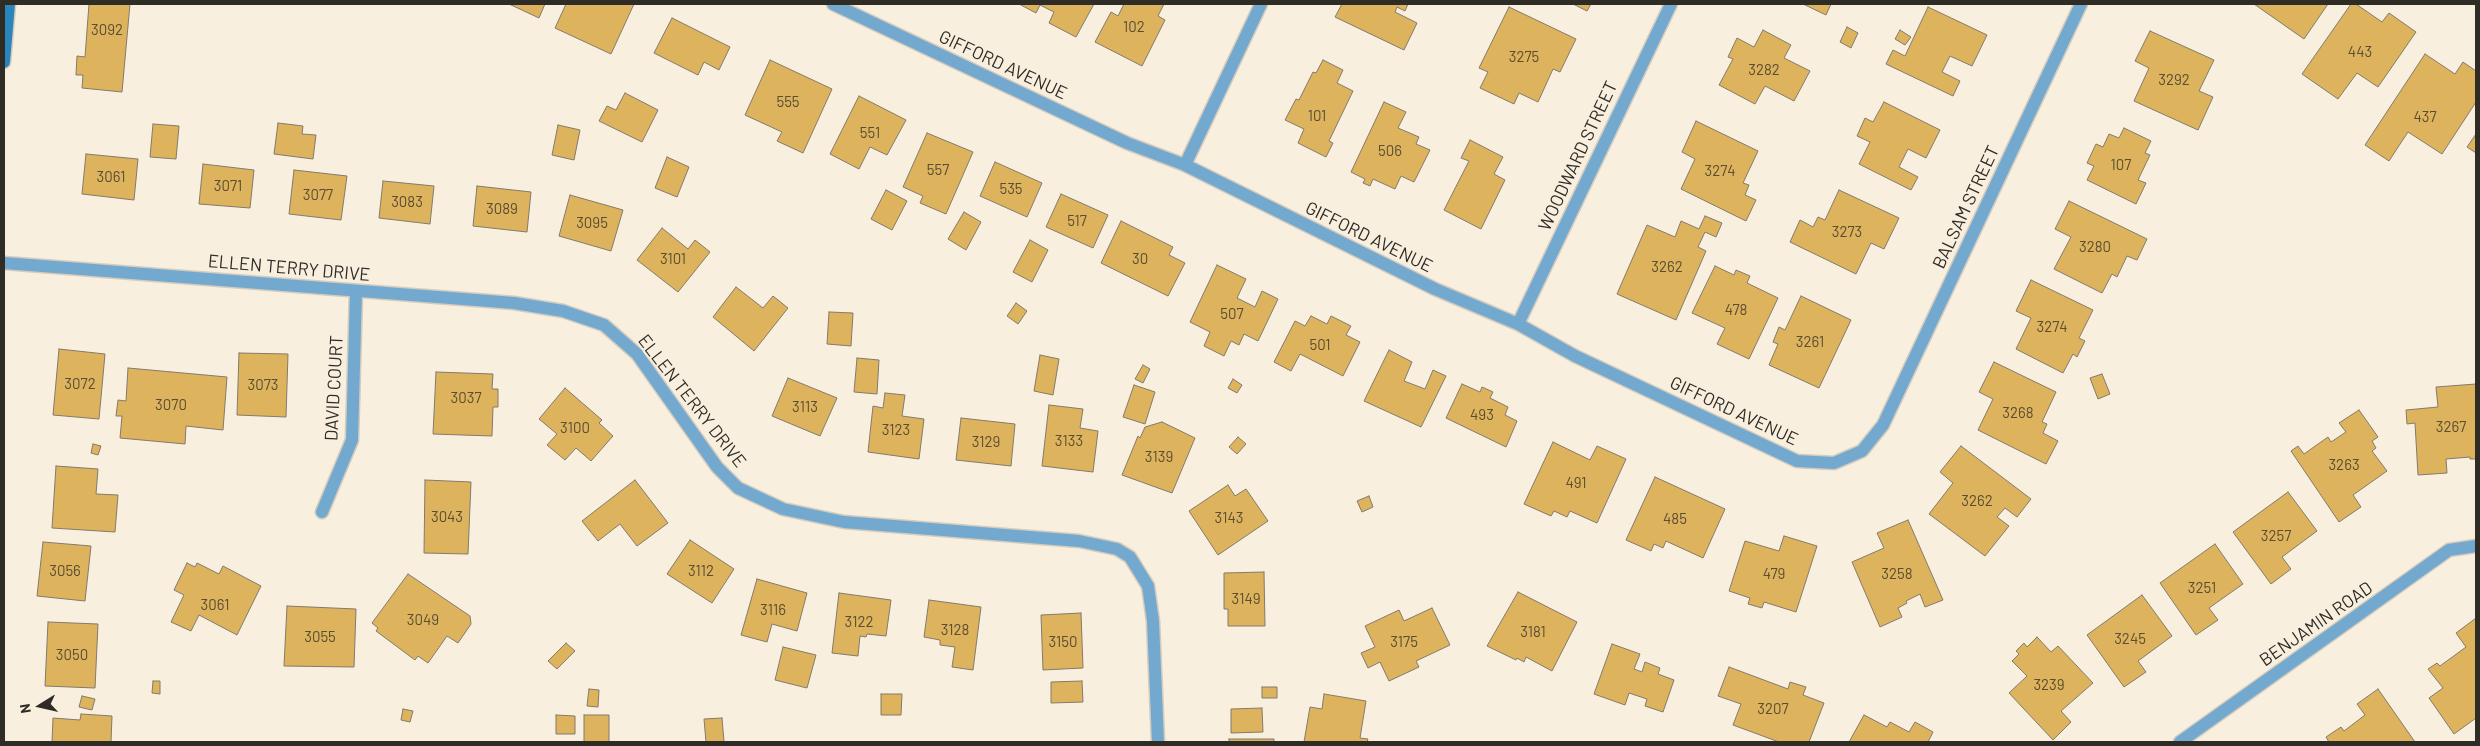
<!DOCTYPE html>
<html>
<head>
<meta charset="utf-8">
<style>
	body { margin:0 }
	#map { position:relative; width:2480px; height:746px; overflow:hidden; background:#f8efdf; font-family:Barlow,sans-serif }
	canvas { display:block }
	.frame { position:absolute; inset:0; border:5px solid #2f2c25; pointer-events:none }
	.north { position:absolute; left:15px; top:681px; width:50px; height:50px; -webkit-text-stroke:4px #f8efdf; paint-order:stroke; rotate:260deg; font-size:14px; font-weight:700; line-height:20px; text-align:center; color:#2f2c25 }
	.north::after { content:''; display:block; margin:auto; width:18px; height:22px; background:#2f2c25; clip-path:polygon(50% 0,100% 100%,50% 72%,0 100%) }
</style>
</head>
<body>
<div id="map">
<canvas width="2480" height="746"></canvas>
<div class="frame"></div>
<div class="north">N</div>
</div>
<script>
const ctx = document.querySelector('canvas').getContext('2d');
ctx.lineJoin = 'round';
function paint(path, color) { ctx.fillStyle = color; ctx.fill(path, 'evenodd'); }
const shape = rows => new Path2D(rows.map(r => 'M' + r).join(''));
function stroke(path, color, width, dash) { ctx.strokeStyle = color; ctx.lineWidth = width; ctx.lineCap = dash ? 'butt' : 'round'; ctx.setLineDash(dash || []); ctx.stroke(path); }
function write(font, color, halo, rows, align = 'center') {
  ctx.font = font + ' Barlow,sans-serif'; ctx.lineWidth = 4; ctx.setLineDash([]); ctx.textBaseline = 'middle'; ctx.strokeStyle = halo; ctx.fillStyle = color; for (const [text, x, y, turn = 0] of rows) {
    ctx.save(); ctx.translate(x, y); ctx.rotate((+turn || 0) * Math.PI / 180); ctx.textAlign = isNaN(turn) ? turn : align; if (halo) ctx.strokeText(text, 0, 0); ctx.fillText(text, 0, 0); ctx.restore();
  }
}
const building = shape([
	[89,4,130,4,122,92,82,88,83,75,76,75,77,56,85,57,89,4],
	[509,4,545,4,539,18,509,4],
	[566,4,634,4,611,54,555,28,566,4],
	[1019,4,1094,4,1076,37,1049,23,1054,12,1040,5,1036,13,1019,4],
	[1124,4,1164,4,1158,16,1165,20,1142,66,1095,42,1111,12,1118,16,1124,4],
	[1342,4,1408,4,1405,11,1397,7,1395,12,1417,23,1404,50,1335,17,1342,4],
	[1573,4,1591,4,1587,11,1573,4],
	[1803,4,1831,4,1826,15,1803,4],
	[2254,4,2328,4,2304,39,2254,4],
	[2351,4,2356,4,2382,22,2389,13,2416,32,2378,87,2357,73,2338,99,2302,74,2351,4],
	[1509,7,1576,39,1560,72,1553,69,1538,102,1519,93,1514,104,1480,88,1488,72,1479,68,1509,7],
	[1928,7,1987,35,1972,66,1950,56,1942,72,1960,81,1953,96,1886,64,1893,50,1905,56,1928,7],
	[672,18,730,47,719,70,704,62,698,75,654,53,672,18],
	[1847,27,1858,33,1851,48,1840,42,1847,27],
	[1763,30,1791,45,1784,58,1810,71,1794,101,1765,86,1755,104,1719,85,1733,59,1728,57,1737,38,1754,47,1763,30],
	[1900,30,1911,37,1905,45,1895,39,1900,30],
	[2150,31,2214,60,2199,91,2213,97,2198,130,2134,101,2149,68,2135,61,2150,31],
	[2425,54,2455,74,2463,62,2476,71,2476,102,2442,154,2408,132,2389,161,2365,145,2425,54],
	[770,60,832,89,803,153,777,141,782,132,745,115,770,60],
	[1323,60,1343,70,1337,83,1353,91,1329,141,1333,143,1326,157,1298,143,1304,129,1285,120,1296,99,1299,100,1313,72,1316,73,1323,60],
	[625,93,658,110,642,142,599,121,607,106,616,110,625,93],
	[859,96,906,120,887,155,870,147,859,169,830,154,859,96],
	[1384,102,1406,112,1398,128,1419,137,1416,144,1430,150,1414,182,1401,176,1395,189,1373,179,1370,186,1363,183,1365,179,1351,172,1384,102],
	[1884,102,1940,130,1926,158,1908,149,1899,167,1918,177,1911,190,1859,164,1870,142,1857,136,1865,118,1873,122,1884,102],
	[1696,121,1758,151,1743,183,1749,185,1745,195,1756,200,1746,221,1681,189,1695,159,1682,152,1696,121],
	[278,123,303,126,302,134,316,135,313,159,274,154,278,123],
	[153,124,179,126,176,159,150,157,153,124],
	[558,125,580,130,574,160,552,155,558,125],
	[2124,128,2151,141,2145,153,2150,155,2138,180,2146,183,2136,204,2087,180,2094,166,2087,163,2096,144,2103,147,2109,134,2119,138,2124,128],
	[927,133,973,152,946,214,920,203,923,196,903,187,927,133],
	[2476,134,2476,153,2467,147,2476,134],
	[1470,140,1503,157,1494,174,1505,180,1481,229,1444,210,1469,161,1461,158,1470,140],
	[86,154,138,159,134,200,82,194,86,154],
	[667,157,689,167,677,197,655,188,667,157],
	[995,162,1042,183,1027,217,980,196,995,162],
	[203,164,254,170,250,208,199,204,203,164],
	[294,170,347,176,341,220,289,214,294,170],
	[383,181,434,186,430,224,379,218,383,181],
	[477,186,531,192,527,232,473,226,477,186],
	[886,190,907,201,892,230,871,219,886,190],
	[1839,190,1899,218,1884,249,1871,243,1856,274,1790,242,1800,220,1813,227,1818,217,1825,220,1839,190],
	[1061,194,1108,215,1093,248,1046,227,1061,194],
	[570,195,623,210,611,251,559,236,570,195],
	[2069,201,2147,239,2137,260,2127,256,2117,277,2112,274,2102,293,2054,269,2071,237,2055,229,2069,201],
	[964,212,981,222,966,250,948,239,964,212],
	[1705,216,1722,223,1716,237,1705,232,1698,247,1706,251,1676,320,1617,294,1647,225,1675,237,1681,221,1699,229,1705,216],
	[1121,221,1173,247,1169,255,1185,263,1168,296,1101,263,1121,221],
	[662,228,688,249,695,240,710,252,678,292,637,260,662,228],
	[1030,240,1048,250,1032,282,1013,272,1030,240],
	[1217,265,1246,279,1237,298,1255,307,1262,291,1278,299,1258,341,1244,334,1239,345,1231,341,1224,356,1204,346,1210,332,1190,322,1217,265],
	[1715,266,1734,275,1736,270,1750,276,1747,283,1778,298,1749,359,1717,344,1725,328,1692,313,1715,266],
	[2031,280,2093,310,2079,338,2085,341,2077,357,2073,354,2063,373,2016,349,2031,318,2016,311,2031,280],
	[736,287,763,308,773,296,788,308,754,351,713,317,736,287],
	[1801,296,1851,320,1819,388,1769,365,1778,344,1773,342,1779,327,1785,330,1801,296],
	[1016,303,1027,311,1018,324,1007,316,1016,303],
	[829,312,853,313,851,346,827,344,829,312],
	[1311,316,1327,324,1331,316,1351,326,1346,335,1360,342,1343,376,1300,354,1291,371,1274,362,1295,321,1305,326,1311,316],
	[59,349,105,354,99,419,53,415,59,349],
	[1389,350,1412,362,1404,381,1425,389,1433,370,1446,376,1421,427,1364,401,1389,350],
	[239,353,288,354,286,417,237,415,239,353],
	[1040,355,1059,359,1053,395,1034,391,1040,355],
	[857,358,879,360,877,394,854,392,857,358],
	[1994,362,2056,392,2042,422,2047,424,2043,433,2058,441,2046,464,1978,430,1993,399,1979,392,1994,362],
	[1143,365,1150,369,1143,383,1135,379,1143,365],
	[128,368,227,377,223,430,186,426,185,444,120,438,122,416,116,416,118,400,126,401,128,368],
	[436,372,493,374,492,389,498,389,498,407,493,407,492,436,433,434,436,372],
	[2102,374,2110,394,2098,399,2090,378,2102,374],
	[788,378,837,398,820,436,772,416,788,378],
	[1233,379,1242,385,1237,393,1228,388,1233,379],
	[1462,384,1480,392,1482,387,1493,392,1490,398,1508,407,1505,415,1517,421,1506,447,1446,418,1462,384],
	[2476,384,2476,459,2470,459,2470,457,2446,459,2447,473,2418,475,2415,423,2407,424,2406,410,2438,407,2436,387,2476,384],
	[1134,385,1155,392,1145,424,1123,417,1134,385],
	[565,388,602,420,599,423,613,436,591,461,576,448,565,460,547,445,557,434,539,419,565,388],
	[885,393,905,395,902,416,924,419,919,459,868,452,873,406,883,408,885,393],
	[1049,405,1083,409,1080,428,1098,431,1093,472,1042,466,1049,405],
	[2359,410,2378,437,2372,441,2376,448,2372,451,2387,471,2353,495,2361,507,2339,522,2291,451,2298,446,2304,454,2328,437,2331,442,2346,432,2339,423,2359,410],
	[961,418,1015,424,1011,466,956,460,961,418],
	[1162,422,1195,438,1172,493,1122,475,1138,436,1140,438,1145,427,1162,422],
	[1238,437,1246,444,1237,454,1229,447,1238,437],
	[1553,442,1590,460,1597,446,1626,459,1597,523,1570,511,1567,517,1554,511,1551,516,1524,504,1553,442],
	[93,444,101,446,98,455,91,453,93,444],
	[1961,446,2031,499,2017,517,2005,508,1997,517,2009,526,1985,556,1929,514,1953,483,1940,472,1961,446],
	[56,466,98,469,96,494,118,495,115,532,52,528,56,466],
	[1655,477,1725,509,1703,558,1666,541,1663,548,1654,544,1651,551,1626,540,1655,477],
	[425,480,471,482,468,554,424,553,425,480],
	[635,480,668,523,637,546,620,524,598,541,582,521,635,480],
	[1228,485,1235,496,1246,489,1268,521,1218,555,1189,511,1228,485],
	[2288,492,2317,531,2282,557,2291,569,2271,584,2233,532,2288,492],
	[1369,496,1373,507,1362,512,1357,501,1369,496],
	[1908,520,1943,600,1925,607,1920,594,1906,601,1907,603,1898,608,1902,617,1880,627,1852,562,1884,548,1877,533,1908,520],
	[1784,536,1817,546,1796,612,1764,602,1762,608,1748,604,1750,598,1729,591,1745,541,1779,551,1784,536],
	[690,540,734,569,712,603,667,574,690,540],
	[43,542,91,546,85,601,37,596,43,542],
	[2215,544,2243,584,2209,608,2218,620,2196,635,2160,583,2215,544],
	[187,563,195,567,197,563,219,574,223,566,261,586,237,635,199,615,191,631,171,622,184,595,174,590,187,563],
	[1264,572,1265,626,1228,626,1228,609,1224,609,1224,573,1264,572],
	[408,574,470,616,471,624,458,643,447,636,428,663,418,656,415,660,376,631,378,628,372,623,408,574],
	[757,579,807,593,797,631,772,624,767,642,741,635,757,579],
	[1518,592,1577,622,1552,671,1526,657,1524,662,1517,658,1516,660,1487,646,1518,592],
	[839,593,891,600,886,636,867,634,866,637,860,636,858,656,832,653,839,593],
	[2142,595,2172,636,2138,661,2146,672,2124,687,2087,635,2142,595],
	[929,600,981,607,973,670,952,667,955,647,940,645,940,640,924,637,929,600],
	[287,606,356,609,354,667,284,666,287,606],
	[1432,608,1450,645,1416,661,1419,667,1389,681,1380,662,1368,668,1361,653,1375,647,1365,626,1399,610,1404,621,1432,608],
	[1081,613,1083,668,1043,670,1041,615,1081,613],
	[2476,618,2476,718,2454,734,2429,698,2443,688,2428,669,2437,663,2440,666,2466,647,2456,633,2476,618],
	[48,622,98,624,95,688,45,686,48,622],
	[2037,637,2051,652,2058,646,2093,683,2061,711,2071,722,2053,740,2009,693,2027,676,2012,661,2019,654,2016,651,2024,643,2027,647,2037,637],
	[566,643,575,651,557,669,548,661,566,643],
	[1612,644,1640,654,1634,669,1642,672,1645,662,1660,668,1658,674,1674,680,1663,712,1645,706,1647,699,1629,693,1625,705,1594,694,1612,644],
	[783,647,816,655,807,688,775,680,783,647],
	[1729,667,1788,689,1790,682,1806,687,1803,695,1824,703,1809,742,1779,742,1733,725,1741,704,1718,696,1729,667],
	[153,681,160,681,160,694,152,693,153,681],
	[1082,681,1083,702,1051,703,1051,682,1082,681],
	[1262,687,1277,687,1277,698,1262,698,1262,687],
	[589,689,599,690,598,707,587,706,589,689],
	[2378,689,2415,742,2329,742,2326,737,2341,727,2344,731,2365,715,2357,704,2378,689],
	[881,694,902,694,901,715,881,715,881,694],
	[1324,694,1366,701,1360,738,1368,739,1367,742,1304,742,1310,707,1322,709,1324,694],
	[82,696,95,699,92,710,79,707,82,696],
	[1262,708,1263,732,1231,733,1231,709,1262,708],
	[403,709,413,711,410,722,401,720,403,709],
	[81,714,112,716,111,742,52,742,53,718,80,720,81,714],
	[556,715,575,716,575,734,556,734,556,715],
	[584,715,609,715,609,742,584,742,584,715],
	[1864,715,1887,727,1890,722,1909,732,1915,722,1933,732,1928,742,1849,742,1864,715],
	[722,718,724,742,706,742,704,719,722,718],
	[1229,739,1274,739,1274,742,1229,742,1229,739]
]);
paint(building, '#deb35e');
stroke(building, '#827a6b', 1);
const minor = shape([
	[833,4,1127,143,1185,165,1435,289,1518,324,1575,356,1797,461,1834,463,1862,451,1883,425,2081,4],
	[1185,165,1261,4],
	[4,263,514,303,563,311,604,325,637,354,717,467,738,488,783,509,844,522,1079,541,1117,549,1130,557,1148,586,1153,621,1158,742],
	[1518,324,1671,4],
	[322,512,352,440,356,291],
	[2180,742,2449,550,2476,546]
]);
const secondary = shape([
	[4,62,9,4]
]);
stroke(minor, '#d4ccbe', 15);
stroke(secondary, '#d4ccbe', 15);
stroke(minor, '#74a9cf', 12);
stroke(secondary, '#2985bc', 12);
write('15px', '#5b4e33', null, [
	["102",1134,27],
	["3092",107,30],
	["443",2360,52],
	["3275",1524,57],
	["3282",1764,70],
	["3292",2174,80],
	["555",788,102],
	["101",1317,116],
	["437",2425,117],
	["551",870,133],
	["506",1390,151],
	["107",2121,165],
	["557",938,170],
	["3274",1720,171],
	["3061",111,177],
	["3071",228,186],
	["535",1011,189],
	["3077",318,195],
	["3083",407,202],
	["3089",502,209],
	["517",1077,221],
	["3095",592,223],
	["3273",1847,232],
	["3280",2095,247],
	["3101",673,259],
	["30",1140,259],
	["3262",1667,267],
	["478",1736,310],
	["507",1232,314],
	["3274",2052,327],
	["3261",1810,342],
	["501",1320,345],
	["3072",80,384],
	["3073",263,385],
	["3037",466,398],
	["3070",171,405],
	["3113",805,407],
	["3268",2018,413],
	["493",1482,415],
	["3267",2451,427],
	["3100",575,428],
	["3123",896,430],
	["3133",1069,441],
	["3129",986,442],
	["3139",1159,457],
	["3263",2344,465],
	["491",1576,483],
	["3262",1977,501],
	["3043",447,517],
	["3143",1229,518],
	["485",1675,519],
	["3257",2276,536],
	["3056",65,571],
	["3112",701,571],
	["479",1774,574],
	["3258",1897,574],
	["3251",2202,588],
	["3149",1246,599],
	["3061",215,605],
	["3116",773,610],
	["3049",423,620],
	["3122",859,622],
	["3128",955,630],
	["3181",1533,632],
	["3055",320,637],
	["3245",2130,639],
	["3150",1063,642],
	["3175",1404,642],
	["3050",72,655],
	["3239",2049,685],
	["3207",1773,709]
]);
write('18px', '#2f2c25', '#f8efdf', [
	["GIFFORD AVENUE",1003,65,25],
	["WOODWARD STREET",1578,156,-65],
	["BALSAM STREET",1966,207,-65],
	["GIFFORD AVENUE",1369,237,26],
	["ELLEN TERRY DRIVE",289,268,5],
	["DAVID COURT",334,388,-87],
	["ELLEN TERRY DRIVE",692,401,52],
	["GIFFORD AVENUE",1734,411,25],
	["BENJAMIN ROAD",2316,624,-35]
]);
</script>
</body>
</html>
